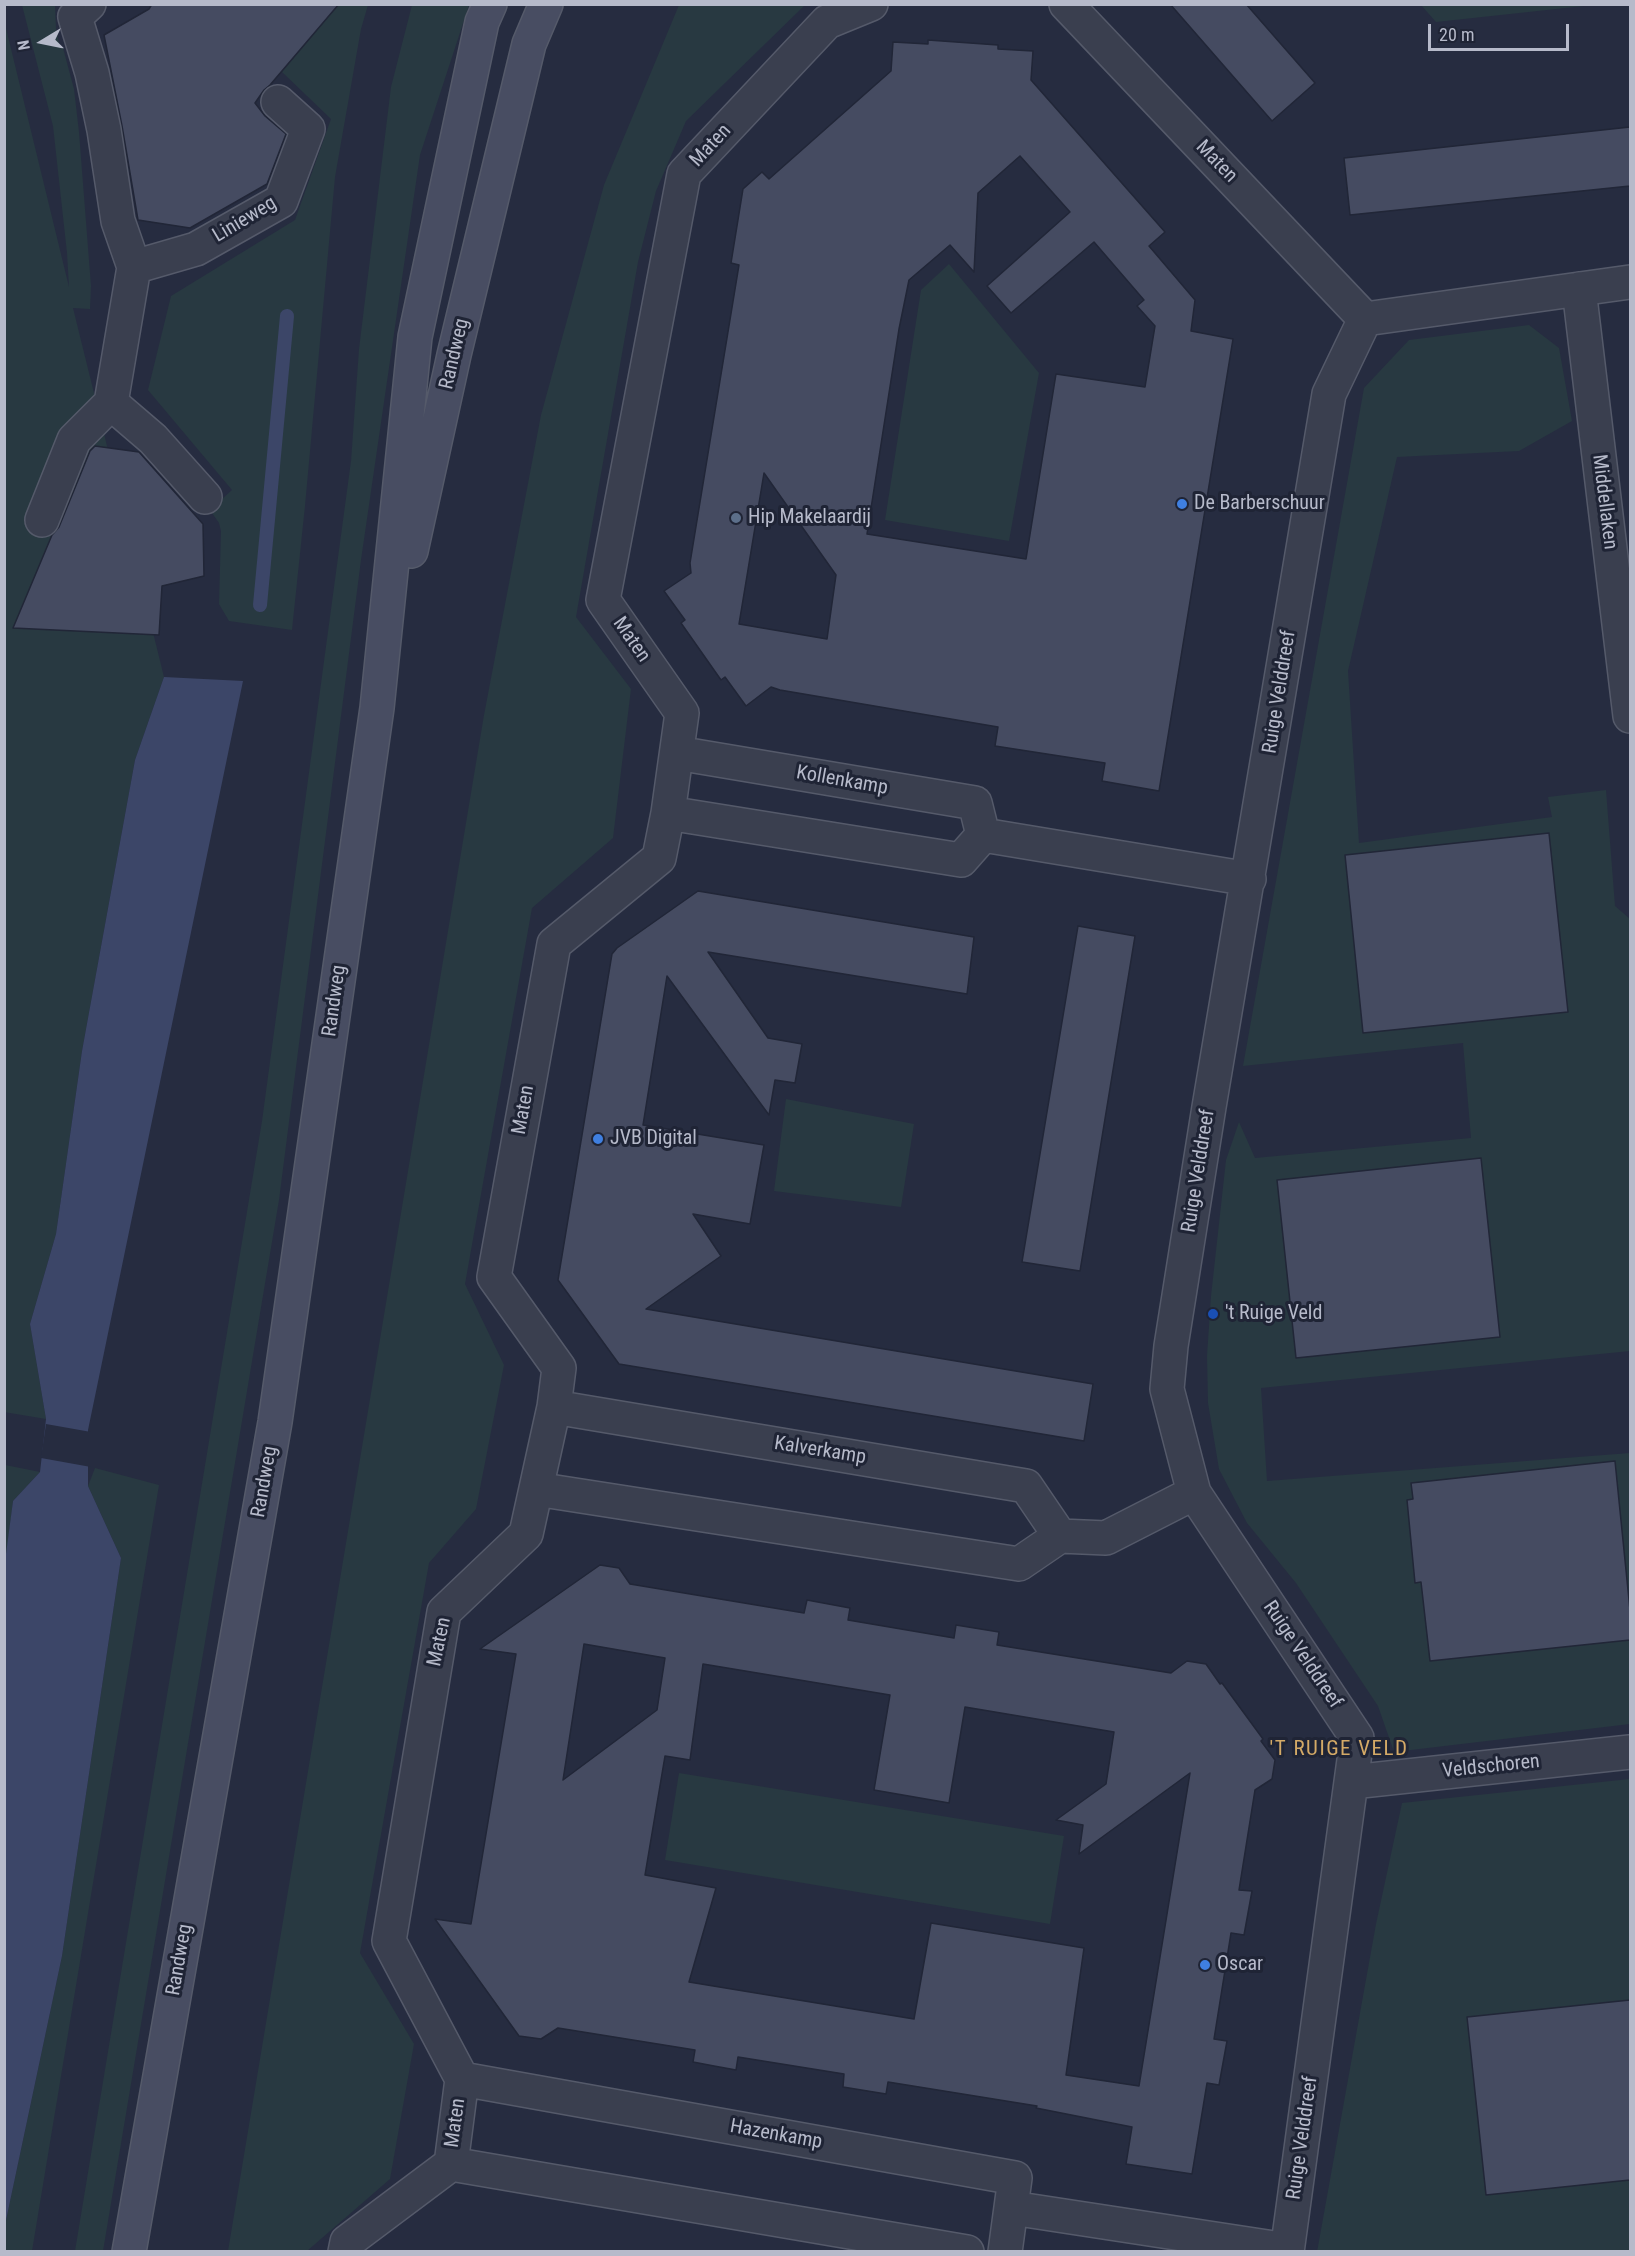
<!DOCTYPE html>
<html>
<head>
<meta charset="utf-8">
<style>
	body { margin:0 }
	#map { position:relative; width:1635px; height:2256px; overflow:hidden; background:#262c40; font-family:"Roboto Condensed",sans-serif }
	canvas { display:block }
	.frame { position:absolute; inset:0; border:6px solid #b6baca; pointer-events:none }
	.north { position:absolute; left:12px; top:12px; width:60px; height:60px; -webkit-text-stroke:4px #1f2435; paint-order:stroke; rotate:260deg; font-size:16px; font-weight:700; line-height:24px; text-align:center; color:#b6baca }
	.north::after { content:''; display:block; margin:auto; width:21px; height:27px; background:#b6baca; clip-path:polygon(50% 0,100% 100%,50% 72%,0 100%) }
	.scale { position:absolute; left:1428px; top:24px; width:141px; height:27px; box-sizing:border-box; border:3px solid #b6baca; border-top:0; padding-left:8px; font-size:18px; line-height:21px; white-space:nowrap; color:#b6baca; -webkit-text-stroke:4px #1f2435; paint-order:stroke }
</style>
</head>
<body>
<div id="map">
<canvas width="1635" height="2256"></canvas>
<div class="frame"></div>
<div class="north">N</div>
<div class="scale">20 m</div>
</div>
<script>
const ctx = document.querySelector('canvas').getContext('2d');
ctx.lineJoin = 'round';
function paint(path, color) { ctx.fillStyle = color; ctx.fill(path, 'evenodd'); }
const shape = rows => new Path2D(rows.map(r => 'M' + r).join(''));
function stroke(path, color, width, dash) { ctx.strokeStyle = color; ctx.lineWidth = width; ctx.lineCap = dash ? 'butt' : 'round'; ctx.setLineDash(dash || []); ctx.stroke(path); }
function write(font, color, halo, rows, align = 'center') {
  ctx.font = font + ' "Roboto Condensed",sans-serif'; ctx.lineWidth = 6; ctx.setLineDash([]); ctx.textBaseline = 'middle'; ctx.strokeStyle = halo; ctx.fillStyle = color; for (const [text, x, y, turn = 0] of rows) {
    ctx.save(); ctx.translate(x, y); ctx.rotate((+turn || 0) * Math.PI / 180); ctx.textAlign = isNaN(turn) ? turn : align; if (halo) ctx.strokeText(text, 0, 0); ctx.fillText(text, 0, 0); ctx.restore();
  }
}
paint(shape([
	[22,5,55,5,56,29,60,47,63,48,74,89,79,132,91,286,90,309,73,308,164,677,135,760,82,1051,56,1234,30,1324,46,1419,4,1412,4,20,69,287,67,253,53,126],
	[328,5,368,5,361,29,335,177,305,506,292,630,229,621,219,604,221,531,219,523,210,510,232,490,148,390,171,296,295,220,331,119,282,72,334,10],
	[412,5,469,5,420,155,361,560,279,1200,103,2251,75,2251,262,1121,351,461,359,349,391,87],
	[679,5,805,5,686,121,656,191,638,262,576,617,631,689,613,838,532,908,465,1284,504,1365,476,1509,429,1563,360,1953,414,2044,390,2179,307,2251,228,2251,484,715,541,415,604,185],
	[1421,5,1593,5,1436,22],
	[949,264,1039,373,1009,541,885,520,921,290],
	[1529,325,1559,348,1572,421,1519,451,1397,457,1348,671,1359,843,1552,817,1548,797,1606,790,1615,906,1630,919,1630,1351,1261,1388,1267,1481,1630,1453,1630,1724,1394,1752,1378,1706,1296,1583,1247,1523,1219,1469,1208,1403,1207,1356,1211,1296,1226,1160,1239,1122,1255,1158,1471,1138,1463,1043,1243,1066,1364,388,1409,340],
	[786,1099,914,1124,901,1207,774,1191],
	[5,1465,40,1472,13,1501,5,1569],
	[95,1468,159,1485,32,2251,5,2252,5,2225,62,1956,121,1558,88,1486],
	[679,1773,1064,1836,1050,1924,665,1860],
	[1630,1779,1630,2251,1317,2252,1376,1924,1402,1803]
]), '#283941');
paint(shape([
	[164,677,243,681,88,1430,88,1486,121,1558,62,1956,5,2225,4,1569,13,1501,40,1472,46,1419,30,1324,56,1234,82,1051,135,760]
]), '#3c4668');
paint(shape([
	[46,1424,91,1432,91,1467,41,1458]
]), '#262c40');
stroke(shape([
	[260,605,287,316]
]), '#3c4668', 14);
const building = shape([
	[152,4,339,4,270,85,264,90,255,103,265,116,286,134,267,184,190,228,138,220,122,126,104,35,149,9,152,4],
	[1170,4,1246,4,1315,83,1272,121,1170,4],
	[928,40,998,45,998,49,1033,51,1031,80,1165,232,1149,246,1195,300,1191,331,1233,339,1159,791,1102,781,1105,763,995,746,998,727,780,690,771,687,746,706,725,677,721,680,681,623,685,620,664,591,691,573,690,563,739,265,731,263,743,189,762,172,769,179,891,71,893,42,928,44,928,40],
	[1020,156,1070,212,987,286,1011,313,1094,242,1144,300,1137,306,1155,326,1145,387,1056,374,1026,559,867,534,899,329,909,280,950,245,974,272,978,193,1020,156],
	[764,473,836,575,827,639,739,624,764,473],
	[1630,127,1630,186,1350,215,1344,158,1630,127],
	[95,446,139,452,203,524,204,576,162,586,159,635,13,628,52,535,59,527,90,451,95,446],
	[1549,833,1568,1012,1363,1033,1345,855,1549,833],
	[698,891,974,937,967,994,708,952,768,1038,802,1044,795,1083,775,1080,769,1115,667,976,643,1125,764,1145,750,1224,693,1214,721,1256,646,1309,1093,1384,1084,1441,619,1364,558,1280,612,954,617,948,698,891],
	[1078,926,1135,936,1080,1271,1022,1262,1078,926],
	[1481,1158,1500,1337,1296,1358,1277,1180,1481,1158],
	[1615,1461,1630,1610,1630,1640,1430,1661,1421,1582,1415,1583,1407,1500,1413,1499,1411,1483,1615,1461],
	[600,1565,619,1568,630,1584,804,1613,807,1600,850,1608,848,1620,954,1638,956,1625,999,1632,997,1645,1171,1673,1187,1661,1206,1664,1220,1684,1222,1683,1263,1739,1261,1741,1275,1760,1272,1779,1255,1790,1239,1890,1252,1891,1244,1935,1231,1933,1214,2039,1227,2041,1219,2085,1207,2083,1192,2174,1126,2164,1132,2127,1036,2108,1037,2106,888,2082,886,2094,843,2087,844,2074,738,2057,736,2070,714,2066,693,2062,695,2050,558,2028,541,2039,519,2036,435,1919,471,1924,516,1654,480,1649,600,1565],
	[584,1644,665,1658,657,1710,563,1780,584,1644],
	[703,1664,890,1695,874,1790,949,1803,965,1707,1114,1732,1106,1784,1056,1820,1083,1825,1079,1854,1190,1773,1139,2086,1066,2075,1084,1948,931,1923,914,2019,689,1982,716,1888,645,1875,665,1756,690,1760,703,1664],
	[1630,2000,1630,2180,1486,2195,1467,2017,1630,2000]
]);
paint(building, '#454b61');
stroke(building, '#212637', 1.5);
const minor = shape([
	[89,4,75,17,92,73,104,130,118,221,134,267,111,403,153,439,205,497],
	[1066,4,1365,319],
	[134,267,196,249,281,201,308,129,278,102],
	[1579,289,1630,716],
	[42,520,74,440,111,403],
	[677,753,975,803,983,835],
	[668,813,961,860,983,835],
	[983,835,1249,879],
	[554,1407,1026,1486,1060,1536],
	[536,1489,1019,1564,1060,1536,1106,1538,1194,1493],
	[1352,1782,1630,1752],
	[462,2079,1015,2178,1005,2252],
	[451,2164,967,2252],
	[1012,2208,1287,2250],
	[345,2252,347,2242,451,2164,462,2079,389,1941,444,1612,526,1534,554,1407,559,1368,494,1277,554,944,659,858,668,813,682,713,603,600,684,174,827,22,871,4],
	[1287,2252,1357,1738,1194,1493,1167,1389,1171,1346,1209,1107,1329,394,1365,319,1630,282]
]);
const secondary = shape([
	[411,551,454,355,529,44,546,4],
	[129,2252,275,1422,377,708,415,337,482,22,490,4]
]);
stroke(minor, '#555a6a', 36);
stroke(secondary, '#555a6a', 36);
stroke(minor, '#3a3f4f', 33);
stroke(secondary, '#484d62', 33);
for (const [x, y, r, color] of [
	[1182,504,6,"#3f7fe0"],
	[736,518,6,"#5c6f8a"],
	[598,1139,6,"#3f7fe0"],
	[1213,1314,6,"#1a4fb4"],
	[1205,1965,6,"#3f7fe0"]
]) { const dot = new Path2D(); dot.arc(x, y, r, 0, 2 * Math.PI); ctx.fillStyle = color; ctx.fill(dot); stroke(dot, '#1f2435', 2); }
write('20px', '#b6baca', '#1f2435', [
	["Maten",711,146,-47],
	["Maten",1216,162,46],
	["Linieweg",245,220,-31],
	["Randweg",455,354,-77],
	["Middellaken",1604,502,83],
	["Maten",631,640,55],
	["Ruige Velddreef",1280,692,-81],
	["Kollenkamp",842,781,10],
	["Randweg",335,1001,-82],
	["Maten",524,1110,-80],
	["Ruige Velddreef",1199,1171,-81],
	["Kalverkamp",820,1451,9],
	["Randweg",265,1482,-80],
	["Maten",440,1642,-78],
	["Ruige Velddreef",1302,1655,56],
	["Veldschoren",1491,1767,-6],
	["Randweg",180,1960,-80],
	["Maten",456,2123,-82],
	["Hazenkamp",776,2135,10],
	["Ruige Velddreef",1303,2138,-82]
]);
write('20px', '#b6baca', '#1f2435', [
	["De Barberschuur",1194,504],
	["Hip Makelaardij",748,518],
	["JVB Digital",610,1139],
	["'t Ruige Veld",1225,1314],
	["Oscar",1217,1965]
], 'left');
ctx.letterSpacing = '1.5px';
write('21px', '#d4aa67', '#1f2435', [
	["'T RUIGE VELD",1339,1750]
]);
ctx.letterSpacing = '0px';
</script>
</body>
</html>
